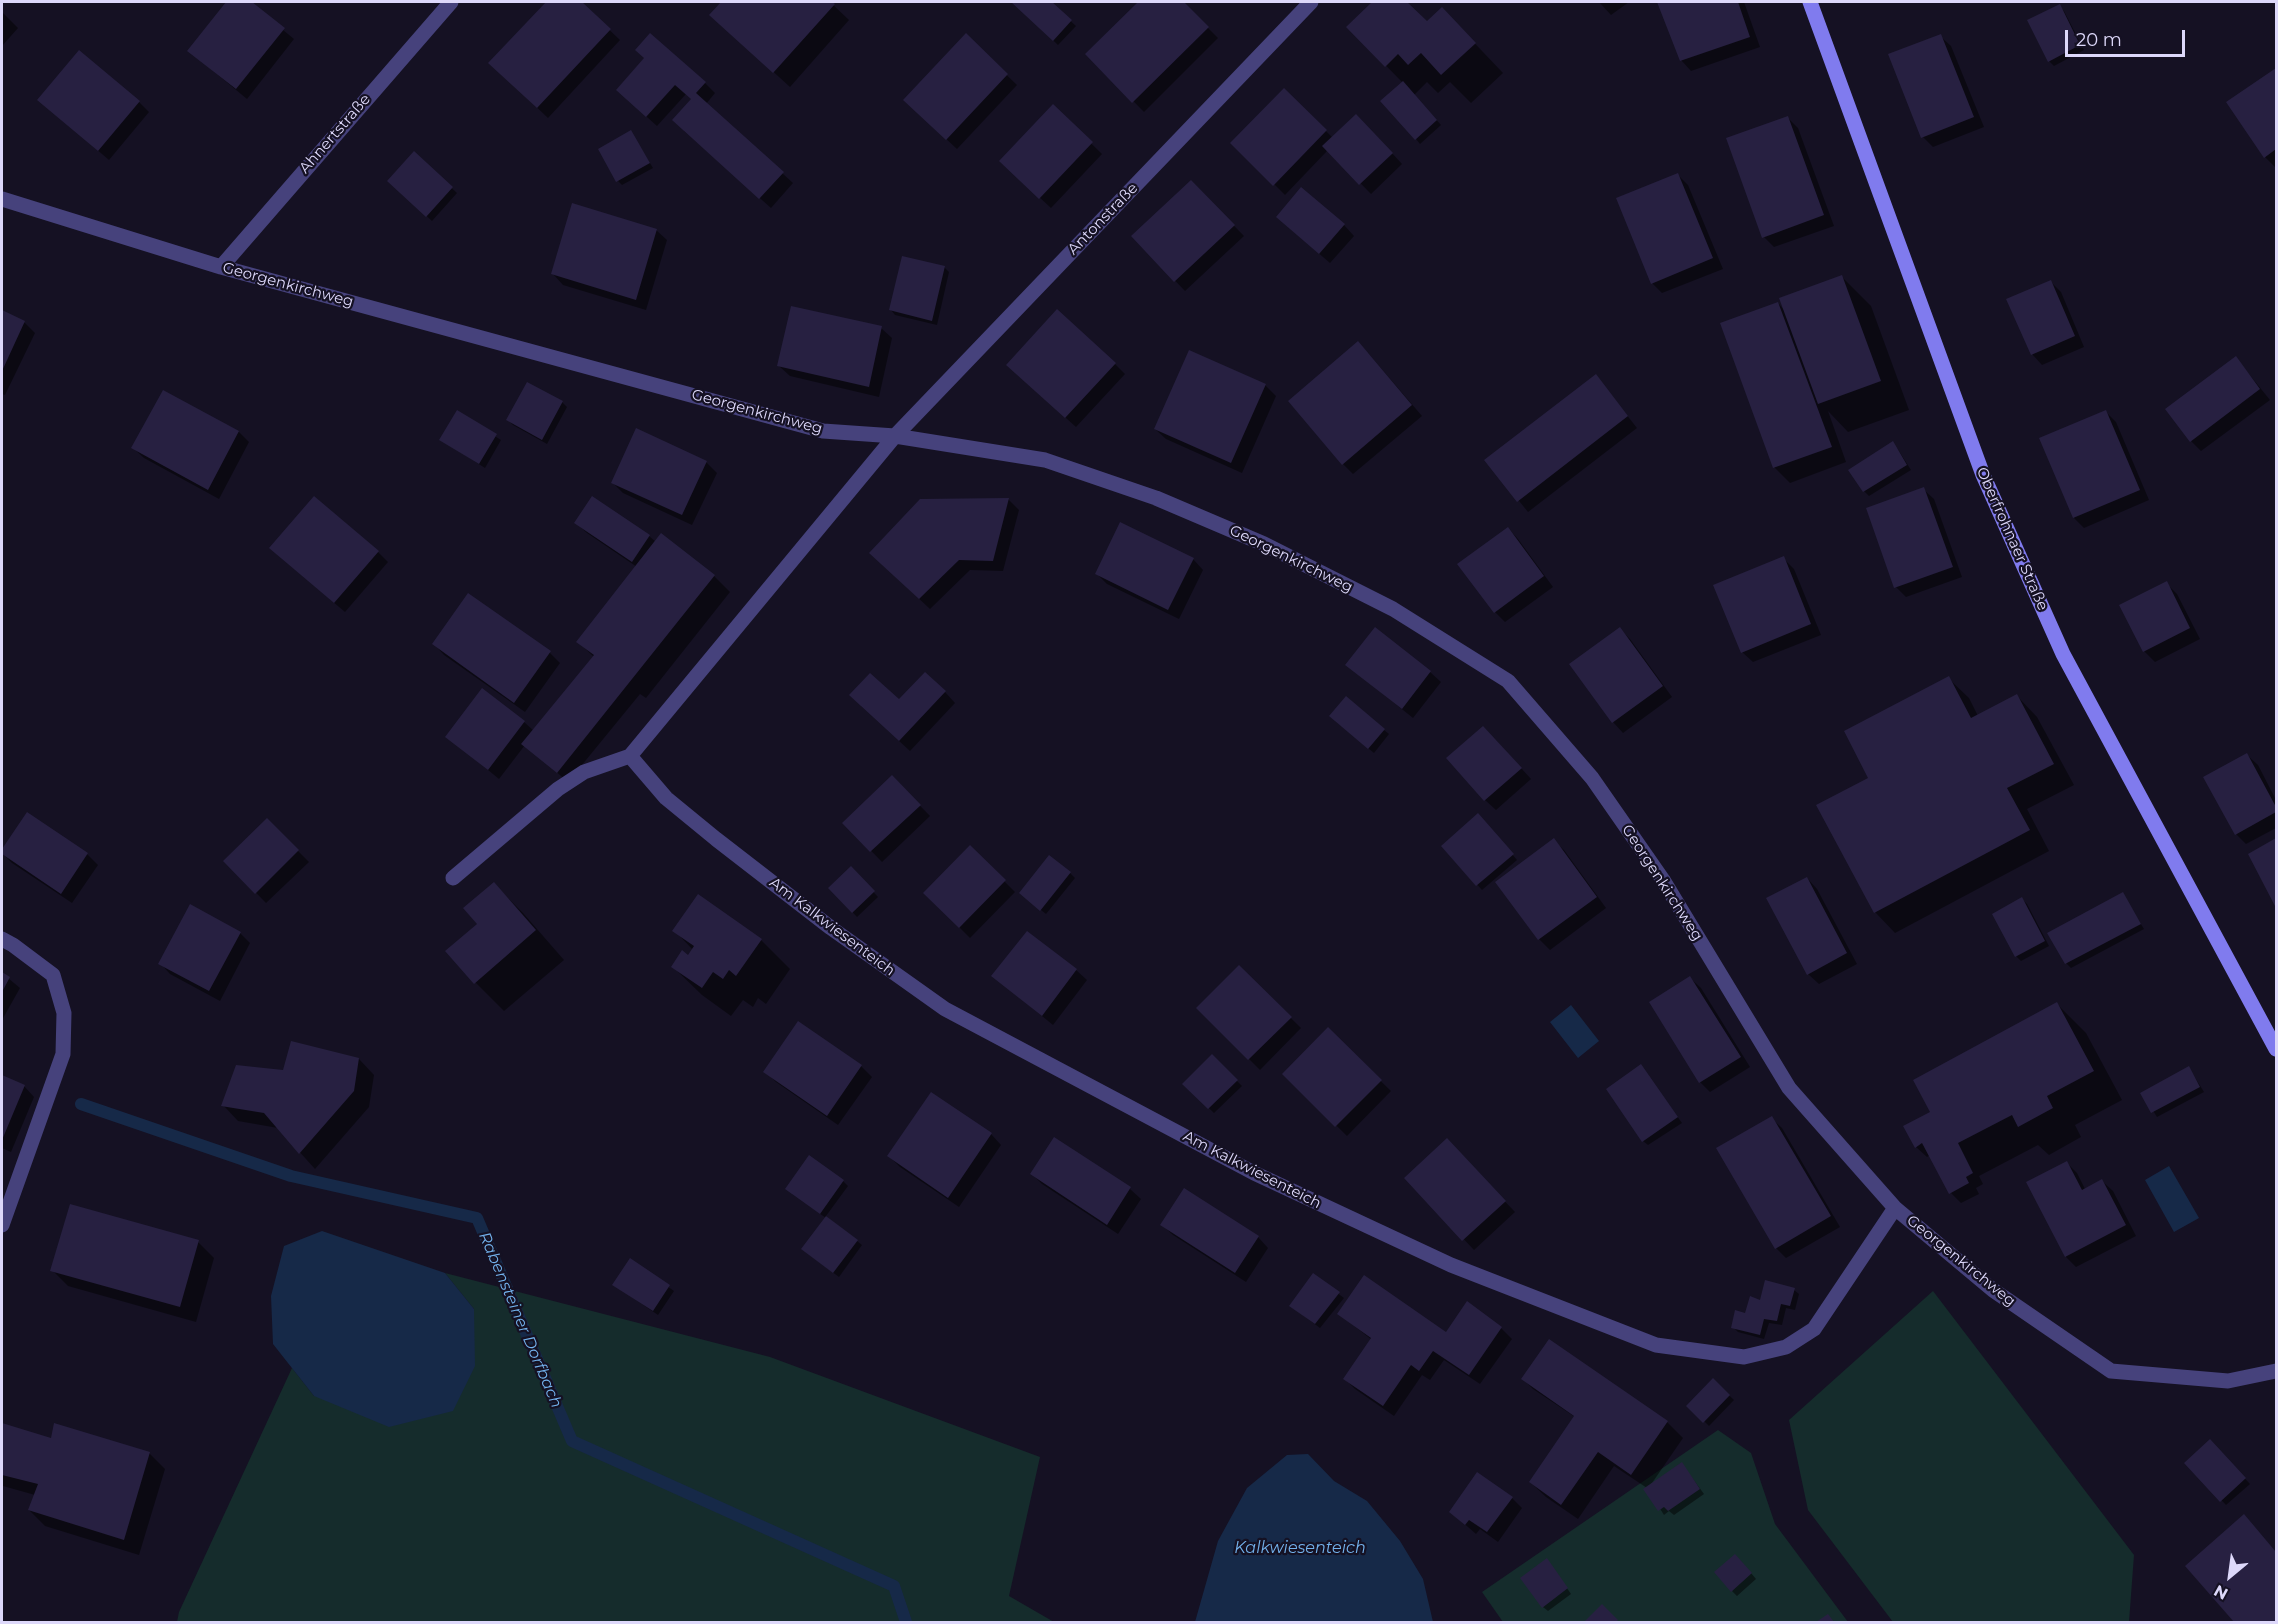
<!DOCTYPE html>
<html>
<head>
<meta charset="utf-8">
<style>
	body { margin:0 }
	#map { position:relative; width:2278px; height:1624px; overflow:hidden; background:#151123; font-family:Montserrat,sans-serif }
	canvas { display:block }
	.frame { position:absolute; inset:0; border:3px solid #ddd8fa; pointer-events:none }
	.north { position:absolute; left:2200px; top:1546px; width:60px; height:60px; -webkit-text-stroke:4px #151123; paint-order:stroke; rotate:209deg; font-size:16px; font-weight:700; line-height:24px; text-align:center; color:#ddd8fa }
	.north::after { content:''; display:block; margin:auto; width:21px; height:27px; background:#ddd8fa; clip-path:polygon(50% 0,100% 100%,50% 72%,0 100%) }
	.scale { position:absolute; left:2065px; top:30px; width:120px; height:27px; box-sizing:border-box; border:3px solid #ddd8fa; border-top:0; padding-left:8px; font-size:18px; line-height:21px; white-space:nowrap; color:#ddd8fa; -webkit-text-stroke:4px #151123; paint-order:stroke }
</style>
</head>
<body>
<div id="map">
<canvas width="2278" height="1624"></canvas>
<div class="frame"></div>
<div class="north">N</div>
<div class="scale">20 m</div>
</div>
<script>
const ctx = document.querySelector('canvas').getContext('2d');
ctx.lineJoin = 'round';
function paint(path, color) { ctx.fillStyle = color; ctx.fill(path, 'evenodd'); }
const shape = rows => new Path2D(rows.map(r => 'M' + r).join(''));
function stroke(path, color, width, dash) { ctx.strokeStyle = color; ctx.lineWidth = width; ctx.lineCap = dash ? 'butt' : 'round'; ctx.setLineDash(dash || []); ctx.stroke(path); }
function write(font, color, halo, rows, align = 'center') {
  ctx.font = font + ' Montserrat,sans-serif'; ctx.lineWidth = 4.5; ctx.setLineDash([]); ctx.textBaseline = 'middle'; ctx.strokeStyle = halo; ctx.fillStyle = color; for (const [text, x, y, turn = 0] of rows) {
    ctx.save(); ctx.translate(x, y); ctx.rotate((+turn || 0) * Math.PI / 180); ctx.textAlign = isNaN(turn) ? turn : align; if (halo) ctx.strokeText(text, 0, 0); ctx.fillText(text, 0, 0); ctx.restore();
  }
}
paint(shape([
	[445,1273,770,1357,1040,1457,1009,1596,1054,1622,177,1622,179,1612,292,1368,314,1396,474,1309],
	[1933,1291,2134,1555,2129,1622,1893,1622,1808,1510,1789,1420],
	[1718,1430,1751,1453,1775,1524,1848,1622,1503,1622,1482,1592]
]), '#152c2c');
paint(shape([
	[1571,1005,1599,1041,1578,1058,1550,1022],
	[2169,1166,2199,1218,2174,1232,2145,1180],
	[322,1231,445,1273,474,1309,475,1366,453,1411,389,1427,314,1396,273,1344,271,1296,284,1246],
	[1308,1454,1334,1481,1367,1501,1400,1541,1423,1579,1433,1622,1195,1622,1218,1541,1247,1488,1287,1455]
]), '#162948');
paint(shape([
	[228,2,249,2,294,39,247,99,189,51],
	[548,2,580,2,620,40,548,118,490,63],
	[723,2,830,2,849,20,790,87,711,15],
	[1013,2,1050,2,1076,26,1058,45],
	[1140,2,1182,2,1218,38,1144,112,1087,54],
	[1374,2,1405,2,1427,23,1442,9,1503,73,1471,103,1450,82,1438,93,1427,82,1414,95,1441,125,1420,144,1416,139,1403,83,1348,27],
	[1599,2,1629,2,1611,15],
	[1659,2,1744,2,1760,47,1691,71,1681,60],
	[2059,6,2064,11,2084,50,2054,66,2049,61],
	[2,12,18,28,2,46],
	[966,36,1017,85,957,149,916,111],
	[1940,36,1951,46,1984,127,1933,147,1923,137],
	[646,58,705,83,715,93,706,104,793,183,771,208,684,131,692,99,686,94,657,126,628,100],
	[2276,70,2276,167,2275,167,2265,157,2228,103],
	[1284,90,1333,138,1367,126,1402,164,1371,194,1328,150,1285,195,1233,143],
	[39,100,139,102,149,112,109,160],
	[1053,106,1102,154,1051,208,1011,171],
	[1787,117,1798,128,1834,226,1774,247,1764,237],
	[631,132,653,168,622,185,618,181],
	[414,153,457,193,432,221,389,181],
	[1678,175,1688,185,1723,269,1662,293,1652,283],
	[1191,182,1244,236,1185,291,1133,237],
	[1344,225,1354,236,1330,263,1288,227],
	[656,230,667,240,646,310,563,285,553,274],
	[944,267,949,272,937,325,895,315,891,310],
	[1842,277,1871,306,1909,410,1848,432,1828,411,1846,462,1790,483,1774,467,1778,303,1785,311],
	[2050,281,2061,292,2084,347,2042,365,2032,354],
	[2,311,25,323,35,333,5,395,2,394],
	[881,328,892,338,879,397,790,376,779,366],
	[1368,353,1422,416,1353,474,1343,464],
	[2236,358,2270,400,2201,451,2191,441],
	[1115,364,1125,374,1076,427,1018,375],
	[1596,376,1637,428,1528,512,1486,460],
	[1265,385,1276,396,1242,473,1166,439,1155,429],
	[163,392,239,432,249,442,219,499,144,458,133,448],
	[562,402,567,407,547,444,513,425,508,420],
	[457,412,501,440,485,468,441,440],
	[2106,412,2116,422,2149,500,2084,528,2074,518],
	[1897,448,1911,470,1869,496,1864,491],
	[706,462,717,473,692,525,623,493,612,482],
	[1923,489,1934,499,1962,577,1906,597,1896,587],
	[1008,499,1019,510,1003,571,970,570,930,609,881,563],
	[576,523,649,536,656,542,662,535,714,576,730,592,646,698,640,694,568,782,525,745,499,779,447,736,524,722,534,731,594,657,578,642,637,567,587,533],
	[1508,528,1518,539,1553,587,1505,622,1495,612],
	[378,552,388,562,345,612,281,558],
	[1783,558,1794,569,1821,635,1753,662,1742,652],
	[1193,559,1203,570,1179,619,1107,584,1096,573],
	[2166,583,2177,594,2200,639,2155,662,2144,651],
	[1620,629,1630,639,1672,697,1623,733,1613,722,1571,665],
	[434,644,550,653,560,663,525,712,444,655],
	[1347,665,1430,672,1441,682,1413,718],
	[1948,678,1969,698,1978,716,2017,696,2037,717,2074,785,2027,809,2049,851,1895,933,1875,912],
	[945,692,955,703,910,751,861,706,900,702],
	[1335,721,1384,730,1389,734,1374,753],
	[1494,738,1531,779,1496,810,1485,800],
	[2247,755,2258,765,2276,800,2276,828,2246,844,2236,834],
	[892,777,930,816,882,862,844,823],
	[27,814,88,855,98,865,72,903,12,863,2,853],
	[267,820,309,862,266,903,225,861],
	[1483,820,1517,860,1482,890,1443,846],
	[1553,840,1564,850,1606,908,1550,950,1539,939,1497,882],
	[2276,840,2276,904,2250,854],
	[970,847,1015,892,970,938,925,893],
	[851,868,878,897,857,917,830,888],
	[1070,873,1075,878,1046,914,1026,898],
	[1807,878,1817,889,1857,964,1819,984,1808,974],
	[494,884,523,913,564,960,504,1011,475,982,479,924],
	[2122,894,2144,929,2071,968,2066,963],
	[698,896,761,940,790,969,766,1004,758,998,753,1007,743,1000,731,1016,702,995,673,967,688,957,693,950,674,930],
	[2022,899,2027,904,2049,946,2021,961,2016,956],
	[240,933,250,943,220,1001,170,974,160,963],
	[1239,967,1301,1028,1260,1070,1198,1008],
	[1076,970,1087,980,1053,1025,993,976],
	[2,973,20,988,2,1020],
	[1690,978,1701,988,1750,1067,1710,1092,1700,1082],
	[2057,1004,2086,1033,2122,1100,2075,1125,2081,1137,2049,1155,2038,1145,1979,1176,1983,1184,1976,1188,1979,1194,1961,1203,1951,1193,1930,1155,1927,1157,1916,1147,1932,1112],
	[799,1023,861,1066,872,1077,838,1125,776,1082,765,1071],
	[1328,1030,1391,1091,1347,1136,1284,1074],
	[1212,1056,1242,1086,1214,1113,1184,1084],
	[359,1059,374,1075,369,1107,315,1169,278,1128,238,1121,223,1105,284,1071],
	[1641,1066,1682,1123,1648,1145,1643,1141],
	[2189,1068,2204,1092,2157,1117,2142,1093],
	[2,1077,24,1086,34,1097,11,1152,2,1148],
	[1771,1118,1782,1128,1840,1227,1786,1258,1776,1248],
	[991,1134,1001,1145,959,1207,900,1167,889,1156],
	[1055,1139,1130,1189,1141,1199,1118,1234,1042,1184,1032,1174],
	[1457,1151,1515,1212,1474,1250,1406,1178],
	[2066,1162,2077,1173,2085,1189,2102,1181,2113,1191,2136,1236,2076,1267,2066,1257],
	[843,1181,848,1186,826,1216,862,1245,839,1277,808,1254,826,1218,792,1194],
	[1162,1225,1258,1237,1268,1248,1246,1282,1173,1235],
	[198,1242,214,1258,196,1322,68,1286,52,1270],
	[630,1260,674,1291,658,1315,614,1285],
	[1313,1275,1344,1298,1320,1328,1296,1310],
	[1794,1290,1799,1294,1795,1310,1786,1308,1782,1325,1769,1323,1764,1339,1738,1332,1733,1327,1761,1302],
	[1467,1304,1501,1328,1512,1339,1480,1384,1444,1360,1430,1380,1422,1375,1394,1416,1355,1389,1345,1379,1372,1340,1339,1314,1446,1334],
	[1601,1377,1667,1422,1683,1438,1650,1486,1682,1464,1704,1494,1674,1515,1669,1511,1664,1515,1647,1488,1614,1466,1578,1519,1546,1497,1530,1482,1575,1417,1533,1389,1523,1379],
	[1713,1380,1734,1400,1709,1426,1689,1406],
	[3,1425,52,1440,149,1453,165,1469,139,1555,45,1526,29,1510,35,1495,3,1486,2,1485,2,1430],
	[2210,1441,2250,1484,2226,1505,2186,1463],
	[1512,1498,1522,1508,1498,1542,1480,1529,1476,1534,1451,1512],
	[2243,1516,2276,1552,2276,1622,2236,1622,2187,1566],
	[1740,1560,1756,1579,1737,1596,1732,1591],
	[1551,1565,1571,1594,1548,1611,1543,1607]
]), '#0007');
stroke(shape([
	[81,1104,291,1176,477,1218,572,1441,894,1586,906,1622]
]), '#162948', 12);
paint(shape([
	[226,2,252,2,285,28,236,89,187,51],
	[546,2,582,2,611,29,537,108,488,63],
	[721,2,832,2,835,4,773,73,709,15],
	[1011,2,1052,2,1072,20,1053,41],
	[1138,2,1184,2,1209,27,1132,103,1085,54],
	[1372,2,1407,2,1427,21,1442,7,1476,43,1441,75,1421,53,1408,65,1398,54,1385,67,1346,27],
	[1657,2,1738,2,1750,37,1680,61],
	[2060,4,2080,45,2048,62,2027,20],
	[650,33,706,82,696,93,784,172,759,199,672,120,691,99,675,85,646,117,616,90,644,58,635,50],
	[966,33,1008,74,946,140,903,100],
	[1941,34,1974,117,1921,138,1888,54],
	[79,50,140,101,98,151,37,100],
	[2276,68,2276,149,2264,158,2226,102],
	[1403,81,1437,120,1415,140,1380,101],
	[1284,88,1327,130,1273,186,1230,143],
	[1053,104,1093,142,1039,199,999,161],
	[1356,114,1393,153,1359,185,1322,146],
	[1788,116,1824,215,1762,238,1726,138],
	[631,130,650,163,616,182,598,149],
	[414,151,453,187,426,217,387,181],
	[1678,173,1713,258,1651,284,1616,198],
	[1191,180,1235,225,1174,282,1131,236],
	[1301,187,1345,224,1319,254,1276,217],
	[572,203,657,229,636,300,551,274],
	[902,256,945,266,932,321,889,310],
	[1842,275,1881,381,1818,404,1779,298],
	[2051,280,2075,336,2031,355,2006,299],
	[1778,302,1832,447,1773,468,1720,323],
	[791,306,882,326,869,387,777,366],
	[1057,309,1116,363,1065,418,1006,365],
	[2,310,25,321,2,371],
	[1358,341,1412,405,1342,465,1288,401],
	[1189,350,1266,384,1231,463,1154,429],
	[2236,356,2260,389,2190,442,2165,409],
	[1596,374,1628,416,1517,502,1484,460],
	[527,382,563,401,542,440,506,420],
	[163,390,239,431,208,490,131,448],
	[457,410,497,434,479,464,439,440],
	[2106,410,2140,490,2073,518,2039,438],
	[636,428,707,461,682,515,611,483],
	[1893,441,1907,465,1863,492,1848,470],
	[1924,487,1953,567,1894,588,1866,508],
	[314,496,379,551,334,603,269,548],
	[592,496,650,535,632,562,574,523],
	[1009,498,993,561,959,560,919,599,869,553,920,499],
	[1120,522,1194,558,1168,610,1095,574],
	[1508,527,1544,576,1494,613,1457,564],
	[661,533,715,575,557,773,521,744,594,655,576,642],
	[1784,556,1811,624,1741,653,1713,585],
	[2167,581,2190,628,2143,652,2119,605],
	[468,593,551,651,514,703,432,644],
	[1375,627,1431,671,1402,709,1345,665],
	[1620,627,1663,686,1612,723,1569,664],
	[925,672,946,691,899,741,849,695,870,673,899,699],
	[1949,676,1971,718,2017,694,2054,764,2007,788,2030,830,1874,913,1816,805,1868,778,1844,731],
	[482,688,525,721,488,770,445,737],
	[1346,696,1385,729,1368,749,1329,716],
	[1483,726,1522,768,1484,801,1446,758],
	[2247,753,2276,807,2276,812,2235,835,2203,777],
	[892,775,921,805,870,852,842,823],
	[27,812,88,853,61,894,2,854,2,849],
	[1478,813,1514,854,1476,886,1441,846],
	[267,818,299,850,255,894,223,861],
	[1554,838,1597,897,1538,940,1495,882],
	[2276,838,2276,908,2248,854],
	[970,845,1006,880,959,928,923,893],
	[1049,855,1071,872,1040,911,1019,893],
	[851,866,875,891,852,913,828,888],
	[1807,877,1847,953,1807,975,1766,898],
	[494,882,536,930,474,984,445,951,477,924,463,908],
	[2123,892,2141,924,2065,964,2047,933],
	[698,894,762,939,736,976,729,970,723,979,713,972,702,988,671,967,682,950,688,955,694,946,672,931],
	[2022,897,2045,941,2015,957,1992,914],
	[190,904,241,932,209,991,158,964],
	[1027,931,1077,969,1042,1016,991,976],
	[1239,965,1292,1017,1248,1060,1196,1008],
	[2,972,10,977,2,992],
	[1690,976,1741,1057,1699,1083,1649,1002],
	[2057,1002,2094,1071,2047,1096,2053,1108,2018,1127,2012,1115,1958,1143,1973,1173,1966,1177,1969,1183,1949,1194,1922,1143,1915,1148,1903,1126,1930,1112,1913,1080],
	[798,1021,862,1065,827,1116,763,1072],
	[1328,1027,1382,1080,1335,1127,1282,1074],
	[291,1041,359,1058,354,1091,299,1154,264,1113,221,1106,236,1065,283,1070],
	[1212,1054,1238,1080,1208,1109,1182,1084],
	[1641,1064,1678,1117,1642,1142,1606,1089],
	[2189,1066,2200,1087,2151,1113,2140,1093],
	[2,1075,25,1085,2,1140],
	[931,1092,992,1133,948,1198,887,1156],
	[1772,1116,1831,1216,1775,1249,1716,1148],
	[1054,1137,1131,1187,1107,1225,1030,1174],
	[1447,1138,1506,1201,1462,1241,1404,1178],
	[809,1155,844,1180,820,1214,785,1189],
	[2067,1161,2082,1190,2102,1179,2126,1225,2065,1257,2026,1182],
	[1184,1188,1259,1236,1235,1273,1160,1225],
	[70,1204,199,1240,180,1307,50,1271],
	[826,1216,858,1240,833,1273,801,1249],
	[630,1258,670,1285,653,1311,612,1285],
	[1313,1273,1340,1292,1315,1324,1289,1306],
	[1364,1275,1446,1332,1467,1301,1502,1327,1469,1375,1433,1351,1419,1371,1411,1365,1383,1406,1343,1379,1371,1338,1337,1314],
	[1765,1280,1795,1288,1790,1306,1781,1304,1777,1321,1764,1319,1760,1335,1731,1328,1735,1310,1745,1313,1750,1296,1760,1300],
	[1549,1339,1668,1421,1631,1475,1598,1452,1561,1505,1529,1482,1574,1416,1521,1379],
	[1713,1378,1730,1395,1703,1423,1686,1406],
	[2,1423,51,1438,54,1423,150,1452,124,1540,28,1510,38,1484,2,1475],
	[2210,1439,2246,1478,2220,1502,2184,1463],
	[1682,1462,1700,1489,1668,1511,1664,1507,1658,1511,1643,1489],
	[1477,1472,1513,1497,1487,1532,1469,1520,1465,1525,1449,1512],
	[2244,1514,2276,1552,2276,1622,2234,1622,2185,1566],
	[1735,1554,1752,1573,1731,1592,1714,1572],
	[1547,1558,1568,1588,1542,1608,1520,1578],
	[1602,1604,1618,1620,1616,1622,1584,1622],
	[1828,1614,1834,1622,1816,1622]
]), '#272041');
stroke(shape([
	[1311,2,895,436,630,756,666,798,716,839,831,928,945,1009,1254,1173,1451,1265,1656,1345,1744,1357,1786,1347,1814,1329,1895,1208],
	[2,199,221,267,823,431,895,436,1045,460,1156,498,1264,544,1393,609,1508,681,1592,778,1663,880,1789,1088,1895,1208,1993,1290,2111,1371,2228,1381,2276,1371],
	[221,267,451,2],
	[453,878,558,789,584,772,630,756],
	[2,939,13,945,53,975,64,1013,63,1054,2,1225]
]), '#46427c', 15);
stroke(shape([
	[1810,2,1983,475,2063,654,2276,1049]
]), '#807bee', 15);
write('15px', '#ddd8fa', '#151123', [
	["Ahnertstraße",335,134,-49],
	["Antonstraße",1103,219,-46],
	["Georgenkirchweg",288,285,15],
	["Georgenkirchweg",757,412,15],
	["Oberfrohnaer Straße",2012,539,66],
	["Georgenkirchweg",1291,559,26],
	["Georgenkirchweg",1662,883,57],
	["Am Kalkwiesenteich",832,927,37],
	["Am Kalkwiesenteich",1252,1170,27],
	["Georgenkirchweg",1961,1261,39]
]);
write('italic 16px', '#73b2ed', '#151123', [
	["Rabensteiner Dorfbach",520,1320,67],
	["Kalkwiesenteich",1300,1548]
]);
</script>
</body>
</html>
